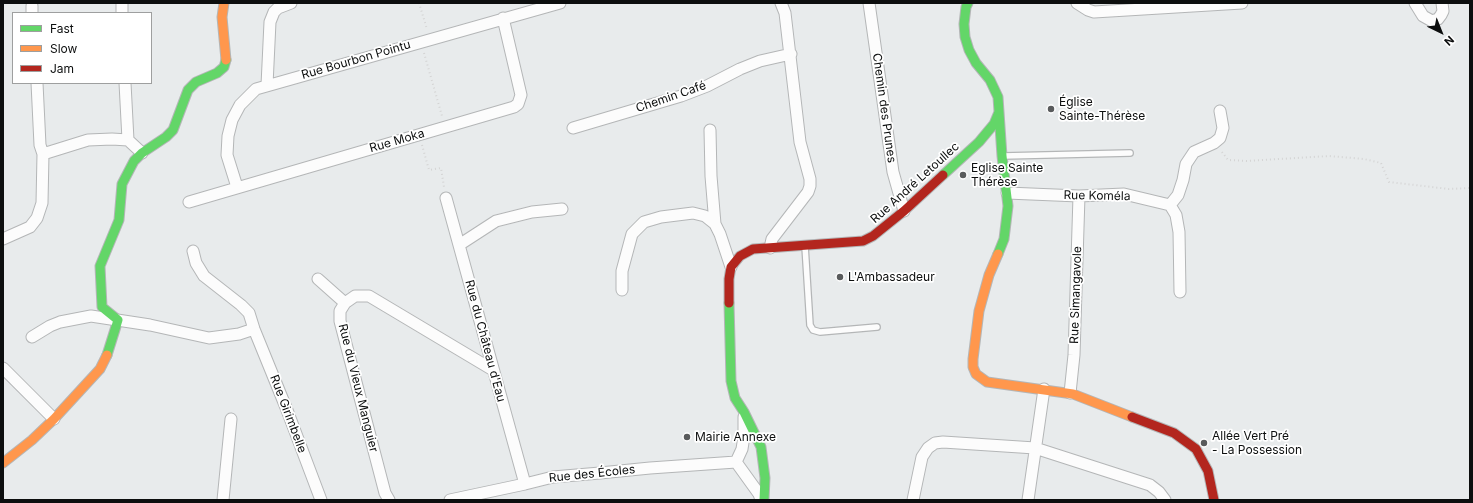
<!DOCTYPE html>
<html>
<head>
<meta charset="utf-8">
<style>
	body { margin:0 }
	#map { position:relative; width:1473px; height:503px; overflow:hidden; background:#e8ebec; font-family:Inter,sans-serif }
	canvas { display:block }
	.frame { position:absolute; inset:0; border:4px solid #0c0e0e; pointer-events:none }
	.legend { position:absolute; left:12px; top:12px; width:140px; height:72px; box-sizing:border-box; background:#fff; border:1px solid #9e9f9f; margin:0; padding:5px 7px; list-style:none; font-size:12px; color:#0c0e0e }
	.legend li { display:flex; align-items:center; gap:8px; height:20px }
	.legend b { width:20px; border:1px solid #9e9f9f }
	.north { position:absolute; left:1421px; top:12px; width:40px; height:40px; -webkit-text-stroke:3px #fff; paint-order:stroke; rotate:137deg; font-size:11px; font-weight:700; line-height:16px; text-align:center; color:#0c0e0e }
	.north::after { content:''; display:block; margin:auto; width:14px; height:18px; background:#0c0e0e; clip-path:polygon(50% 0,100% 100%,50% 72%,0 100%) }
</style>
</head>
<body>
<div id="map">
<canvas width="1473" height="503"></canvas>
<div class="frame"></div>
<ul class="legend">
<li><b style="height:5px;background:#63d668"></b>Fast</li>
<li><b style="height:5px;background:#ff974d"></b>Slow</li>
<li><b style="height:5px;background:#b3261e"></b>Jam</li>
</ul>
<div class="north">N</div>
</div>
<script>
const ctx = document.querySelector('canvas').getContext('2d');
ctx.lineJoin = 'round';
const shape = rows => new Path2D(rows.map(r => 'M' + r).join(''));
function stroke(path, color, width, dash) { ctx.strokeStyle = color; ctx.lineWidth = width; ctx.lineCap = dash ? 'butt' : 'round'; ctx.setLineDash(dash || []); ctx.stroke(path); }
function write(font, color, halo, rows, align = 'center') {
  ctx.font = font + ' Inter,sans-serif'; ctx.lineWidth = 3.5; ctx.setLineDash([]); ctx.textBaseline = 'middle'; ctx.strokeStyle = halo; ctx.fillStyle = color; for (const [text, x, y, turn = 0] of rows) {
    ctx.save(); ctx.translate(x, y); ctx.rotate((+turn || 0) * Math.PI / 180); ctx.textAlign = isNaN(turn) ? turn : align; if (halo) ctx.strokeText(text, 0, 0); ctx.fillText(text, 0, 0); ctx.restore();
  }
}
const lane = shape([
	[1003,156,1130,153],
	[805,246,810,325,813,330,820,332,877,327]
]);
const street = shape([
	[122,3,122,13],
	[869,3,893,172,904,211],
	[1077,3,1088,10,1094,12,1242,3],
	[1415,3,1423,16,1432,21,1438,19,1441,15,1443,11,1442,3],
	[32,6,32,13],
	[125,83,128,140],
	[267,85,270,22,274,12,278,8,291,3],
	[573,128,681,96,707,86,740,69,760,61,791,54],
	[710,130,711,176,715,224],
	[43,154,88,140,112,139,128,140,142,153],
	[237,187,227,155,228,136,232,120,240,105,256,89,560,3],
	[1007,193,1079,196,1124,194,1170,205,1176,215,1179,232,1180,292],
	[446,198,525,484],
	[189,202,514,107,518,104,521,95,503,18],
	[1170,205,1178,195,1183,180,1186,164,1194,152,1214,143,1220,138,1223,128,1220,111],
	[3,239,30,227,37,218,42,203,43,154,40,145,37,83],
	[459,245,496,221,532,212,562,209],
	[770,248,772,239,808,192,810,186,810,179,800,142,785,13,781,3],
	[193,251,196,263,204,276,241,305,249,313,254,329,287,410,321,500],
	[318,279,345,303],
	[622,290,622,271,632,234,644,222,661,217,693,213,705,216,715,224,720,234,731,267],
	[32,337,50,326,60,322,91,316,150,325,209,338,239,334,254,329],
	[3,368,54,419],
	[1070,393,1074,355,1079,196],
	[736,462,742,449,744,436,744,417],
	[736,462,759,494,761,500],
	[223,500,231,419],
	[389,500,385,493,340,321,340,311,345,303,355,296,369,296,493,370],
	[450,500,525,484,553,477,600,473,650,468,736,462],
	[913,500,922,457,928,448,935,443,943,442,1035,448,1150,485,1159,492,1165,500],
	[1028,500,1044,389]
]);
const fast = shape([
	[968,3,966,7,964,24,965,37,969,50,976,63,990,80,998,97,1002,156,1008,206,1004,239,998,254],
	[943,175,979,142,994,124,999,112],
	[729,303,731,381,735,398,744,412,761,447,765,478,764,500],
	[107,355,118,320,102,307,100,266,119,220,122,184,134,161,142,153,166,137,173,130,188,90,196,82,217,73,224,67,226,60]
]);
const slow = shape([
	[224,3,222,17,226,60],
	[998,254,989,275,979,311,973,359,973,367,976,374,987,382,1073,394,1132,417],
	[3,463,32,440,54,419,100,369,107,355]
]);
const jam = shape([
	[729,303,729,279,731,267,740,256,753,249,863,241,873,236,904,211,943,175],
	[1132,417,1174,433,1196,449,1208,471,1214,500]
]);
stroke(lane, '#b4b6b7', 8);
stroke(street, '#b4b6b7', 13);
stroke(fast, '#b4b6b7', 11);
stroke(slow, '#b4b6b7', 11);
stroke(jam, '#b4b6b7', 11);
stroke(shape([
	[419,3,427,29],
	[424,53,442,116],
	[422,145,429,170,441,168,444,187],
	[1222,152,1228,160,1247,161,1329,156,1364,159,1381,163,1389,182,1449,189,1470,188]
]), '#d4d4d4', 2, [1, 3]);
stroke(lane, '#fcfcfc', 5.5);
stroke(street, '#fcfcfc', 11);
stroke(fast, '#63d668', 9);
stroke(slow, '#ff974d', 9);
stroke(jam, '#b3261e', 9);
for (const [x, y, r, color] of [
	[1051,109,4,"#595b5c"],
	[963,175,4,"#595b5c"],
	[840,277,4,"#595b5c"],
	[687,437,4,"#595b5c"],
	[1204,443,4,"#595b5c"]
]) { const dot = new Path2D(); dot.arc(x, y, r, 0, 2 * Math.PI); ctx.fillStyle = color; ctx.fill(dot); stroke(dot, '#fff', 1.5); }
write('12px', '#0c0e0e', '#fff', [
	["Rue Bourbon Pointu",356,60,-16],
	["Chemin Café",671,97,-19],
	["Chemin des Prunes",884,108,82],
	["Rue Moka",397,141,-16],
	["Rue André Letoullec",915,183,-42],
	["Rue Koméla",1097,196,1],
	["Rue Simangavole",1076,295,-88],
	["Rue du Château d'Eau",485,341,75],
	["Rue du Vieux Manguier",358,388,76],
	["Rue Girimbelle",288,414,69],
	["Rue des Écoles",592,474,-6]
]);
write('12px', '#0c0e0e', '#fff', [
	["Église",1059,102],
	["Sainte-Thérèse",1059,116],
	["Eglise Sainte",971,168],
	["Thérèse",971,182],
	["L'Ambassadeur",848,277],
	["Allée Vert Pré",1212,436],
	["- La Possession",1212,450],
	["Mairie Annexe",695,437]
], 'left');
</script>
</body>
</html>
